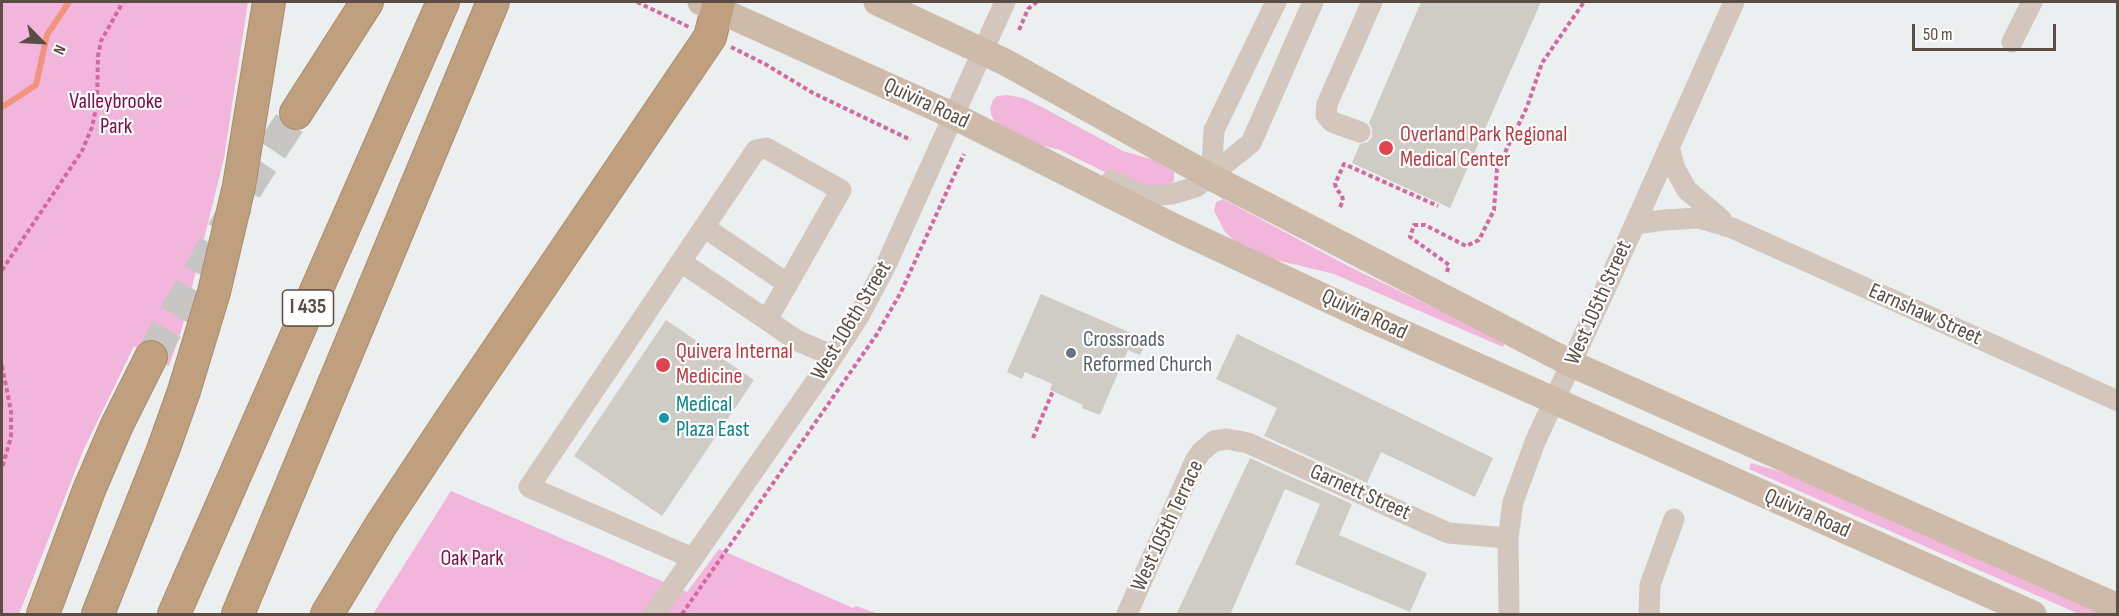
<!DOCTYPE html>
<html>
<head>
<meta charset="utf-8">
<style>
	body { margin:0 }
	#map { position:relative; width:2119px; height:616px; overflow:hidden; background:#ebefef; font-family:"Sofia Sans Condensed",sans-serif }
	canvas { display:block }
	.frame { position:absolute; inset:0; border:3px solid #5b4d43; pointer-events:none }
	.north { position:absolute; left:12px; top:12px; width:60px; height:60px; -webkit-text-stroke:4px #fff; paint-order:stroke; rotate:114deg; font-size:16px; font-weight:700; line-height:24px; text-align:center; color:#5b4d43 }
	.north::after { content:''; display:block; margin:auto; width:21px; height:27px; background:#5b4d43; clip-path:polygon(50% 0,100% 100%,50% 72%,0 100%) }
	.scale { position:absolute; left:1912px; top:24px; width:144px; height:27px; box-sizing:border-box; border:3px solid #5b4d43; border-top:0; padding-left:8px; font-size:18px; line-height:21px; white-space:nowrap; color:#5b4d43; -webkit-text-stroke:4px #fff; paint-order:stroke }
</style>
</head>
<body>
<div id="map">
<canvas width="2119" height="616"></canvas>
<div class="frame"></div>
<div class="north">N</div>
<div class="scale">50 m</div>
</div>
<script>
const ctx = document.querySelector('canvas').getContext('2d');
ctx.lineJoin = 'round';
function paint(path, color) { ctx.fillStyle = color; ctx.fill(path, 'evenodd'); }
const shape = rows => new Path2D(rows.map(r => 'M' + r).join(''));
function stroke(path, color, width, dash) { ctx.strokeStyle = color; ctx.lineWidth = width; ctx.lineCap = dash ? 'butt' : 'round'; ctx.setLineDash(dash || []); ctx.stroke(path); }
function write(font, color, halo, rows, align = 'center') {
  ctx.font = font + ' "Sofia Sans Condensed",sans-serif'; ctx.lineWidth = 4.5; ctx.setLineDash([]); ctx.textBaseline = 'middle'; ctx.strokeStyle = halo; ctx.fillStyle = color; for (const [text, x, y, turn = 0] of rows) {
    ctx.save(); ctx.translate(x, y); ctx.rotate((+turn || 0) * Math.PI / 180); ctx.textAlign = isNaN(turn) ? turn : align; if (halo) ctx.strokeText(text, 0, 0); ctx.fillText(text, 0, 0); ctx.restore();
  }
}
paint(shape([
	[2,2,248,2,224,158,182,328,169,366,134,346,83,451,19,614,2,614],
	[1008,95,1023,98,1040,106,1123,151,1154,160,1174,172,1174,181,1171,184,1155,188,1119,179,1060,150,1028,142,996,123,992,117,990,109,993,100,997,96],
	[1223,199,1350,267,1505,342,1503,347,1334,274,1264,257,1238,244,1225,232,1214,211,1216,202],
	[1751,463,1802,478,2109,614,2079,614,1749,469],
	[451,491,687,592,719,549,853,608,856,606,879,614,373,614]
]), '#f2b5dc');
stroke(shape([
	[2,107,36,85,47,35,69,2]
]), '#f2937e', 6);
paint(shape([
	[1421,2,1541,2,1450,208,1352,163,1360,144,1368,142,1372,137,1372,129,1369,123],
	[1041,294,1147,340,1140,355,1128,350,1100,415,1082,408,1083,405,1050,390,1052,384,1025,372,1022,379,1007,372],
	[666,320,754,380,662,516,574,456],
	[1237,334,1493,458,1475,497,1381,452,1367,483,1264,436,1277,408,1216,379],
	[1250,458,1352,504,1339,535,1427,573,1410,612,1295,564,1320,504,1285,489,1230,615,1176,615]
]), '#cfccc5');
stroke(shape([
	[151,357,251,181,296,113]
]), '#c7c6c4', 32, [32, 16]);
const highway = shape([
	[296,113,367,2],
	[43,614,89,490,117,425,151,357],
	[98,614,163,450,184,391,214,292,239,186,269,2],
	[174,614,443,2],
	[238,614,493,2],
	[327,614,381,525,449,422,710,37,719,2]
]);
stroke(highway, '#ab8b6a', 34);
stroke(shape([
	[637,2,689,27],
	[1019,30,1028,9,1037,2],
	[731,47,765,64,813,93,911,140],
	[1340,207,1343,201,1342,195,1337,190,1335,184,1344,164,1438,206],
	[2,270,82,151,92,127,97,104,98,56,101,41,123,2],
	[1447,272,1449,265,1410,237,1414,225,1425,225,1466,246,1479,240,1494,210,1497,169,1527,107,1542,63,1584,2],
	[2,366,11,411,11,437,2,468],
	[1033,438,1053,391],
	[682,614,877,334,901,292,964,154]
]), '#d26aa0', 4, [4.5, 3]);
stroke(shape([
	[2012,42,2032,2],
	[1360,132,1332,122,1326,115,1327,104,1372,2],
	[1669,147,1675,169,1687,190,1722,220],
	[1211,177,1214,130,1276,2],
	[1111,181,1145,196,1172,194,1196,187,1251,143,1313,2],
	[1635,224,1664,220,1699,218,1732,228,2118,401],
	[704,227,788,284],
	[681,262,767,320],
	[692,558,529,487,756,150,766,148,841,190,767,320,796,340,833,356],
	[654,614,826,367,859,316,886,265,1005,2],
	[1127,614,1195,461,1201,452,1214,441,1227,439,1248,443,1448,533,1508,538],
	[1509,614,1508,538,1513,502,1535,442,1635,224,1734,2],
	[1649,614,1650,585,1674,519]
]), '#d3c6bd', 21);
stroke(shape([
	[701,2,954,116,1174,227,1351,310,2033,614],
	[877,2,1005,62,1211,177,1572,364,2118,607]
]), '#cebaa8', 27);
stroke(highway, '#c09f7f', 32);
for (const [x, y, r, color] of [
	[1386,148,8,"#e0444e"],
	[1071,353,6,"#6b7280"],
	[663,365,8,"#e0444e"],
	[664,418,6,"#0f9aa8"]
]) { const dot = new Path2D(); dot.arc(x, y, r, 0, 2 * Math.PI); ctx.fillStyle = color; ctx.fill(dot); stroke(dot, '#fff', 2); }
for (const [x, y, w] of [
	[308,308,51]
]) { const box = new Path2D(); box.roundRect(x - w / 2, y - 18, w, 36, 4.5); ctx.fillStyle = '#fff'; ctx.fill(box); stroke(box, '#5b4d43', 1.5); }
write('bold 21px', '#5b4d43', null, [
	["I 435",308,308]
]);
write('22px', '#810f4a', '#fff', [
	["Valleybrooke",116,102],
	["Park",116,127],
	["Oak Park",472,559]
]);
write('22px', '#5b4d43', '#fff', [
	["Quivira Road",926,104,25],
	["West 105th Street",1599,303,-66],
	["Quivira Road",1364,315,25],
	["Earnshaw Street",1925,315,24],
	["West 106th Street",852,321,-59],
	["Garnett Street",1360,493,24],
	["Quivira Road",1807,514,24],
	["West 105th Terrace",1168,526,-65]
]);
write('22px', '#be3a42', '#fff', [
	["Overland Park Regional",1400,135],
	["Medical Center",1400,160],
	["Quivera Internal",676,352],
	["Medicine",676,377]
], 'left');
write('22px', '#5b616d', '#fff', [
	["Crossroads",1083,340],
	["Reformed Church",1083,365]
], 'left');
write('22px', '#0d838f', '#fff', [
	["Medical",676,405],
	["Plaza East",676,430]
], 'left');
</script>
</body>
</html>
